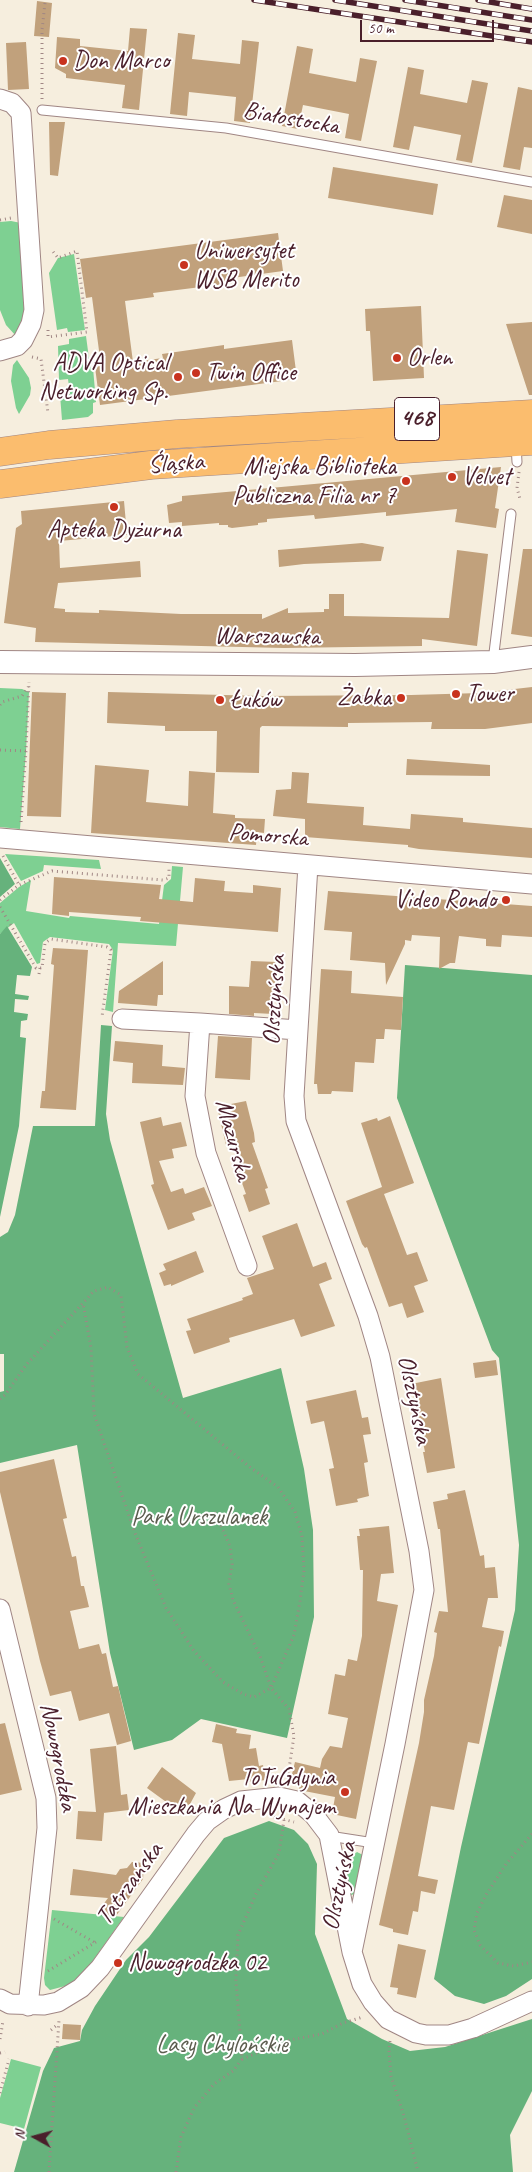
<!DOCTYPE html>
<html>
<head>
<meta charset="utf-8">
<style>
	body { margin:0 }
	#map { position:relative; width:532px; height:2172px; overflow:hidden; background:#f6eede; font-family:Caveat,sans-serif }
	canvas { display:block }
	.north { position:absolute; left:10px; top:2112px; width:50px; height:50px; -webkit-text-stroke:4px #fff; paint-order:stroke; rotate:277deg; font-size:14px; font-weight:700; line-height:20px; text-align:center; color:#4a1f2b }
	.north::after { content:''; display:block; margin:auto; width:18px; height:22px; background:#4a1f2b; clip-path:polygon(50% 0,100% 100%,50% 72%,0 100%) }
	.scale { position:absolute; left:360px; top:20px; width:134px; height:22px; box-sizing:border-box; border:2px solid #4a1f2b; border-top:0; padding-left:6px; font-size:15px; line-height:18px; white-space:nowrap; color:#4a1f2b; -webkit-text-stroke:4px #fff; paint-order:stroke }
</style>
</head>
<body>
<div id="map">
<canvas width="532" height="2172"></canvas>
<div class="north">N</div>
<div class="scale">50 m</div>
</div>
<script>
const ctx = document.querySelector('canvas').getContext('2d');
ctx.lineJoin = 'round';
function paint(path, color) { ctx.fillStyle = color; ctx.fill(path, 'evenodd'); }
const shape = rows => new Path2D(rows.map(r => 'M' + r).join(''));
function stroke(path, color, width, dash) { ctx.strokeStyle = color; ctx.lineWidth = width; ctx.lineCap = dash ? 'butt' : 'round'; ctx.setLineDash(dash || []); ctx.stroke(path); }
function write(font, color, halo, rows, align = 'center') {
  ctx.font = font + ' Caveat,sans-serif'; ctx.lineWidth = 4; ctx.setLineDash([]); ctx.textBaseline = 'middle'; ctx.strokeStyle = halo; ctx.fillStyle = color; for (const [text, x, y, turn = 0] of rows) {
    ctx.save(); ctx.translate(x, y); ctx.rotate((+turn || 0) * Math.PI / 180); ctx.textAlign = isNaN(turn) ? turn : align; if (halo) ctx.strokeText(text, 0, 0); ctx.fillText(text, 0, 0); ctx.restore();
  }
}
paint(shape([
	[11,221,21,223,27,318,16,336,6,325,0,310,0,222],
	[74,254,85,330,68,332,67,328,57,330,49,273,58,258],
	[86,336,90,366,93,368,96,402,93,403,93,413,88,417,62,420,60,395,70,394,68,379,59,380,58,346,69,344,69,339],
	[17,360,29,378,31,388,30,395,19,414,16,408,11,381,13,365],
	[0,688,22,689,29,692,26,752,20,829,0,827],
	[5,854,99,860,101,869,44,865,43,871,21,881],
	[172,866,183,867,176,946,118,943,113,1012,105,1010,113,950,109,944,50,937,43,942,40,963,37,964,14,923,0,934,0,903,19,887,31,880,26,911,69,918,70,916,159,924,164,885,171,879],
	[357,1852,363,1855,355,1894,351,1895,347,1877,353,1855],
	[52,1910,124,1917,87,1969,69,1985,50,1990,45,1985,44,1978],
	[11,2059,41,2067,24,2129,0,2123,0,2098]
]), '#7ed092');
paint(shape([
	[0,858,15,884,0,897],
	[7,926,32,967,30,976,17,975,15,994,29,996,28,1000,15,999,14,1012,28,1014,27,1020,21,1021,20,1037,26,1038,19,1126,0,1217,0,934],
	[405,965,532,975,532,1979,506,1996,484,2004,455,1996,434,1979,461,1847,515,1610,519,1545,499,1358,492,1350,397,1098],
	[101,1025,112,1026,106,1114,110,1140,183,1398,281,1368,304,1469,313,1530,314,1617,287,1738,201,1719,172,1740,134,1750,110,1653,77,1445,0,1463,0,1392,4,1391,4,1354,0,1354,0,1237,8,1232,15,1215,33,1126,95,1126],
	[269,1821,294,1830,308,1844,317,1864,315,1934,347,2019,382,2039,410,2051,445,2047,532,2019,532,2091,510,2135,513,2172,14,2172,43,2071,54,2048,80,2041,82,2030,95,2006,126,1960,149,1937,224,1838]
]), '#66b27c');
paint(shape([
	[37,1,52,3,49,37,34,36],
	[130,28,147,29,139,110,122,108,125,85,66,78,66,74,55,68,57,37,80,39,80,46,128,51],
	[178,33,195,35,192,59,240,64,242,40,259,42,250,123,234,121,236,97,189,92,187,116,170,114],
	[26,42,29,89,8,90,6,43],
	[297,46,313,49,309,73,356,82,360,58,377,61,361,141,345,138,349,114,303,105,298,129,282,126],
	[408,67,424,70,420,94,467,103,472,80,488,83,472,163,456,160,461,135,414,126,409,150,393,147],
	[518,87,532,90,532,148,524,147,520,170,503,167],
	[49,122,65,122,58,176,50,175],
	[333,167,438,184,433,215,328,198],
	[504,195,532,200,532,234,497,227],
	[278,233,283,271,232,278,233,283,153,293,154,297,125,301,133,362,163,358,162,354,224,345,224,349,292,340,297,379,100,405,95,367,101,366,92,297,86,298,80,259],
	[421,306,424,378,373,381,370,331,366,331,365,309],
	[532,322,532,395,529,395,506,324],
	[501,467,495,508,499,509,496,528,455,522,457,509,386,516,386,512,315,519,314,515,267,519,267,522,258,523,258,525,232,528,228,527,228,525,219,525,219,523,182,526,182,522,169,523,167,505,182,501,182,496],
	[124,501,127,535,59,541,60,568,140,561,141,577,58,583,54,608,65,609,65,612,99,613,99,610,181,614,262,614,262,619,288,608,288,613,324,612,324,609,329,609,329,594,344,594,344,616,449,618,457,550,488,554,477,646,422,639,422,646,284,648,35,642,36,628,4,623,16,528,22,524,21,511],
	[362,543,384,547,381,561,304,564,279,567,278,550],
	[523,549,532,549,532,637,511,634],
	[532,687,532,723,485,729,431,729,432,722,348,723,348,727,262,726,260,728,259,773,216,772,217,731,165,731,165,726,107,723,108,692,263,696,411,695,480,693],
	[32,692,66,693,61,817,27,816],
	[407,759,490,765,490,776,406,775],
	[95,765,149,770,146,802,188,806,189,771,215,773,213,813,235,815,235,818,265,819,264,833,257,832,256,845,91,833],
	[292,772,309,773,307,803,364,807,363,825,410,829,411,814,463,818,463,822,532,828,532,858,419,849,408,847,408,845,305,837,305,819,273,816,276,790,291,789],
	[54,877,161,885,159,899,193,902,195,878,225,881,224,891,253,893,253,885,281,888,278,932,140,921,141,917,69,912,69,916,52,914],
	[328,891,532,906,532,937,502,935,501,947,486,946,486,939,459,936,455,963,450,963,439,969,440,937,412,935,411,941,405,940,405,944,386,985,385,963,350,960,352,932,324,930],
	[53,948,88,950,76,1110,40,1108,42,1091,45,1091,54,965,51,964],
	[163,961,163,995,158,995,157,1006,118,1003,119,991],
	[251,961,277,962,273,1014,254,1013,254,1016,229,1014,229,986,249,987],
	[321,969,352,971,351,993,403,997,401,1030,385,1029,384,1039,376,1039,374,1063,355,1062,353,1092,332,1091,331,1094,318,1094,317,1084,314,1084],
	[218,1036,252,1038,250,1080,215,1078],
	[115,1041,163,1045,162,1066,185,1068,183,1085,132,1083,133,1063,113,1061],
	[246,1101,254,1133,255,1142,252,1143,268,1188,265,1189,270,1204,249,1212,243,1195,246,1194,238,1172,241,1171,234,1143,226,1145,218,1111,227,1109,226,1105],
	[390,1116,414,1183,384,1194,407,1255,417,1252,428,1281,414,1286,424,1312,407,1318,402,1303,389,1307,367,1247,365,1248,362,1244,346,1201,382,1187,361,1123,377,1118,378,1121],
	[161,1117,163,1126,181,1122,187,1146,172,1149,174,1158,159,1161,171,1192,183,1188,185,1194,204,1187,212,1206,192,1213,195,1220,168,1230,151,1185,154,1184,140,1122],
	[297,1223,313,1267,326,1262,332,1279,319,1284,335,1326,301,1337,294,1319,229,1338,230,1342,194,1354,186,1331,191,1330,187,1319,243,1300,242,1298,253,1294,247,1278,274,1269,262,1236],
	[196,1251,204,1272,171,1286,171,1284,164,1286,159,1273,166,1270,163,1264],
	[496,1360,498,1375,475,1378,473,1363],
	[441,1378,455,1468,427,1473,423,1452,425,1452,411,1384],
	[356,1390,362,1418,368,1417,371,1434,363,1435,368,1462,364,1463,369,1496,357,1499,358,1502,336,1506,329,1469,334,1468,324,1421,311,1424,306,1401],
	[54,1459,67,1518,63,1519,72,1557,76,1556,81,1586,84,1586,89,1607,70,1611,79,1649,99,1644,102,1654,106,1653,113,1687,118,1686,131,1741,117,1745,109,1713,79,1721,71,1691,50,1696,40,1661,0,1492,0,1472],
	[465,1490,480,1556,484,1555,485,1568,495,1567,498,1598,488,1598,482,1627,504,1631,501,1647,499,1646,479,1744,468,1742,454,1810,431,1806,418,1876,438,1880,435,1894,421,1891,418,1912,413,1911,408,1935,393,1932,393,1929,379,1925,419,1743,424,1712,424,1700,434,1656,437,1633,434,1632,439,1611,448,1612,440,1529,438,1529,433,1502,448,1499,447,1494],
	[389,1526,394,1573,381,1574,377,1601,398,1605,356,1819,332,1814,335,1797,299,1790,299,1786,291,1784,291,1778,295,1762,320,1768,322,1759,330,1746,342,1748,348,1718,328,1714,335,1674,345,1676,348,1659,357,1661,362,1636,363,1570,360,1570,357,1536,360,1536,359,1529],
	[5,1723,22,1790,0,1795,0,1724],
	[216,1724,237,1729,236,1733,251,1735,249,1749,256,1748,259,1766,263,1765,266,1780,249,1782,249,1779,229,1781,222,1744,212,1742],
	[116,1746,121,1795,127,1794,129,1810,103,1813,104,1813,102,1841,76,1839,78,1811,96,1812,90,1749],
	[162,1767,196,1793,184,1815,147,1788],
	[132,1862,144,1863,143,1879,116,1916,96,1914,108,1898,70,1895,73,1869,116,1875,120,1869,127,1868],
	[398,1944,426,1950,416,1998,397,1994,398,1988,390,1987],
	[63,2024,81,2025,80,2040,62,2039]
]), '#c1a17c');
const service = shape([
	[42,110,226,128,532,182],
	[516,444,517,462],
	[493,661,511,514],
	[329,1836,374,1843]
]);
const minor = shape([
	[0,99,12,103,21,113,34,310,31,324,23,340,17,346,0,351],
	[0,838,532,884],
	[308,865,294,1096,296,1121,368,1316,380,1357,419,1551,424,1590,395,1744,352,1952],
	[122,1019,200,1023],
	[247,1266,206,1153,195,1096,200,1023,298,1030],
	[0,1609,46,1798,47,1828,28,2006],
	[0,1999,10,2004,44,2005,58,2002,81,1988,100,1968,196,1834,207,1821,224,1809,241,1801,279,1797,297,1801,313,1814,329,1835,352,1952,362,1984,373,2002,388,2019,416,2033,426,2035,449,2035,473,2028,532,2001]
]);
const tertiary = shape([
	[0,662,355,665,493,662,532,657]
]);
const primary = shape([
	[0,452,49,445,177,434,532,414],
	[0,484,151,465,532,441]
]);
stroke(service, '#a08684', 11);
stroke(minor, '#a08684', 21);
stroke(tertiary, '#a08684', 24);
stroke(primary, '#a08684', 29);
stroke(shape([
	[42,99,42,30,45,3],
	[0,220,11,218],
	[48,330,48,337,87,332,77,251,58,258,51,249],
	[32,357,41,359,48,413],
	[519,472,517,488,520,499],
	[0,705,2,702,22,696,28,687],
	[0,750,26,751],
	[21,822,26,751,29,682],
	[3,856,19,885],
	[0,900,19,885,52,871,163,880,169,878,169,869],
	[0,907,36,968,42,968,45,943,51,939,107,947,111,950,102,1017],
	[39,974,40,968],
	[0,1399,5,1395,26,1365,83,1303,94,1291,108,1287,121,1295,127,1347,138,1374,251,1468,278,1487,295,1512,302,1536,304,1570,300,1601,294,1635,271,1688,254,1697,243,1694,223,1682,194,1651,166,1608,135,1533,94,1414,91,1348,83,1303],
	[215,1512,230,1546,232,1564,229,1584,233,1600,260,1656,271,1688,289,1709,294,1736,287,1782],
	[274,1817,294,1822],
	[532,1834,506,1864,486,1895,477,1913,474,1930,480,1945,498,1963,514,1966,532,1962],
	[54,1919,94,1942],
	[48,1971,96,1942],
	[51,2030,58,2024],
	[0,2039,3,2021],
	[390,2041,389,2050,391,2076,404,2116,418,2172],
	[0,2053,5,2052],
	[242,2059,290,2040,322,2034,343,2023,363,2017],
	[0,2093,9,2059],
	[49,2172,59,2020],
	[176,2172,181,2137,194,2108,214,2084,233,2071,242,2059,236,1980,238,1935,256,1894,279,1853,284,1820]
]), '#a08684', 3, [1, 4]);
stroke(service, '#fff', 9);
stroke(minor, '#fff', 19);
stroke(tertiary, '#fff', 22);
stroke(primary, '#fbbd6e', 28);
const rail = shape([
	[254,0,532,42],
	[335,0,532,31],
	[405,0,532,20],
	[478,0,532,9]
]);
stroke(rail, '#4a1f2b', 5.5);
stroke(rail, '#fff', 4, [11]);
for (const [x, y, r, color] of [
	[63,61,5,"#c8321e"],
	[184,265,5,"#c8321e"],
	[397,358,5,"#c8321e"],
	[196,373,5,"#c8321e"],
	[178,377,5,"#c8321e"],
	[452,477,5,"#c8321e"],
	[406,481,5,"#c8321e"],
	[114,507,5,"#c8321e"],
	[456,694,5,"#c8321e"],
	[401,698,5,"#c8321e"],
	[220,700,5,"#c8321e"],
	[506,900,5,"#c8321e"],
	[345,1792,5,"#c8321e"],
	[118,1963,5,"#c8321e"]
]) { const dot = new Path2D(); dot.arc(x, y, r, 0, 2 * Math.PI); ctx.fillStyle = color; ctx.fill(dot); stroke(dot, '#fff', 2); }
for (const [x, y, w] of [
	[417,419,45]
]) { const box = new Path2D(); box.roundRect(x - w / 2, y - 21.5, w, 43, 4); ctx.fillStyle = '#fff'; ctx.fill(box); stroke(box, '#4a1f2b', 1); }
write('bold 24px', '#4a1f2b', null, [
	["468",417,419]
]);
write('25px', '#4a1f2b', '#fff', [
	["Don Marco",73,61],
	["Uniwersytet",194,251],
	["WSB Merito",194,280],
	["Orlen",407,358],
	["ADVA Optical",168,363,"right"],
	["Networking Sp.",168,392,"right"],
	["Twin Office",206,373],
	["Miejska Biblioteka",396,467,"right"],
	["Publiczna Filia nr 7",396,496,"right"],
	["Velvet",462,477],
	["Apteka Dyżurna",114,530,"center"],
	["Tower",466,694],
	["Żabka",391,698,"right"],
	["Łuków",230,700],
	["Video Rondo",496,900,"right"],
	["ToTuGdynia",335,1778,"right"],
	["Mieszkania Na Wynajem",335,1807,"right"],
	["Nowogrodzka 02",128,1963]
], 'left');
write('25px', '#4a1f2b', '#fff', [
	["Białostocka",291,119,10],
	["Śląska",176,464,-4],
	["Warszawska",267,637,1],
	["Pomorska",268,836,5],
	["Olsztyńska",275,1000,-86],
	["Mazurska",233,1140,75],
	["Olsztyńska",414,1400,78],
	["Nowogrodzka",58,1757,79],
	["Tatrzańska",130,1884,-54],
	["Olsztyńska",340,1886,-78]
]);
write('25px', '#5c5d4f', '#fff', [
	["Park Urszulanek",199,1517],
	["Lasy Chylońskie",222,2045]
]);
</script>
</body>
</html>
